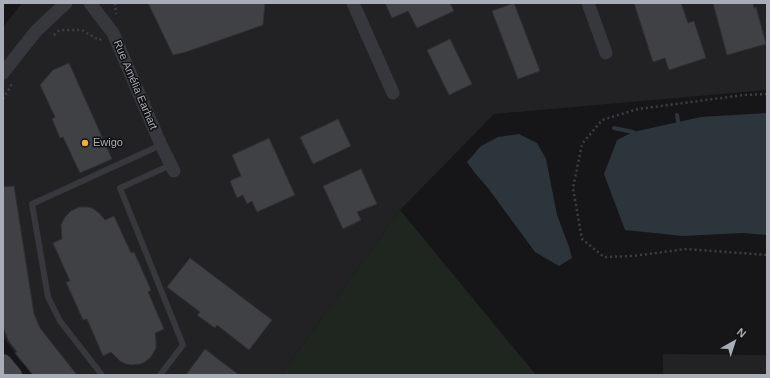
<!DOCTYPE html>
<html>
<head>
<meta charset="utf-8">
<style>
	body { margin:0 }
	#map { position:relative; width:770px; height:378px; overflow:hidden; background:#161618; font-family:Helvetica,sans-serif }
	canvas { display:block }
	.frame { position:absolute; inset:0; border:4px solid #a8adb8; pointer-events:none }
	.north { position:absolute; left:714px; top:322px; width:40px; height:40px; -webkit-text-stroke:3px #111113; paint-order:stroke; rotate:39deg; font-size:11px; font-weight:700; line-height:16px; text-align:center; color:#a8adb8 }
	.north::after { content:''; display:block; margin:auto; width:14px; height:18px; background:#a8adb8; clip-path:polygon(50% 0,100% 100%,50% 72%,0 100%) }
</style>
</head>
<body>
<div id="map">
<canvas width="770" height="378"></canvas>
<div class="frame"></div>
<div class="north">N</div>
</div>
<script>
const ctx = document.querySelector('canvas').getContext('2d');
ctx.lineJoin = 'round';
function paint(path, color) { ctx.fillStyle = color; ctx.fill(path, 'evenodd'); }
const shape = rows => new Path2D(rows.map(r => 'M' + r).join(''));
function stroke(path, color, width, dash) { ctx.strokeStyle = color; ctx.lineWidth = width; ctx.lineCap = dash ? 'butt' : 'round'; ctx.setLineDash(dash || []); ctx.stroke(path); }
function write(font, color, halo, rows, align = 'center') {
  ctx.font = font + ' Helvetica,sans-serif'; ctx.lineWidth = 3; ctx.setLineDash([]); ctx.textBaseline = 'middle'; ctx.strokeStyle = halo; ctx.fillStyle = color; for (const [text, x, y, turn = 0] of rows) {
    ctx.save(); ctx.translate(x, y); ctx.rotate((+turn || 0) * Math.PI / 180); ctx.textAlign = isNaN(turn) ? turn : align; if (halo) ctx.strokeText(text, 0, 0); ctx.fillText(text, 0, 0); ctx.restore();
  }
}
paint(shape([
	[22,3,767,3,767,90,494,114,400,210,281,375,32,375,3,337,3,27],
	[663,354,767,355,767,375,663,375]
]), '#222225');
paint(shape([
	[400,210,536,375,281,375]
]), '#1e261f');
paint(shape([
	[767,113,767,235,743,233,683,236,625,230,604,174,617,140,633,132,701,117],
	[519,134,537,143,546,159,557,215,569,247,572,258,559,266,535,252,488,188,475,173,467,162,481,146,498,137]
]), '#2c353c');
stroke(shape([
	[677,115,679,127],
	[614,128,633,132,636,135]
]), '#2c353c', 4);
const building = shape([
	[148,3,265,3,263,25,186,52,173,55,148,3],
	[385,3,450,3,454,11,417,28,408,11,392,18,385,3],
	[514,3,540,71,518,79,492,11,514,3],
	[634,3,681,3,688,23,694,21,706,58,669,70,665,58,653,62,634,3],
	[713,3,753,3,754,8,756,7,766,44,727,55,713,3],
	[450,39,472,84,449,95,427,50,450,39],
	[69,63,112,159,80,173,63,137,60,138,52,119,55,117,40,85,53,70,69,63],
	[338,119,351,146,313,164,300,137,338,119],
	[269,138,295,195,257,212,252,201,247,204,243,195,237,198,230,181,241,176,232,155,269,138],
	[361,169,377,204,357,212,361,220,343,229,323,186,361,169],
	[14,186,34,314,40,328,77,375,33,375,15,353,17,352,8,340,3,327,3,187,14,186],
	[79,207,87,207,92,208,99,213,105,220,114,216,131,253,134,252,151,290,148,292,164,329,155,333,156,340,156,348,151,357,145,362,140,364,131,365,126,364,120,361,111,352,103,356,87,319,83,320,66,282,70,281,53,243,62,239,61,225,65,217,71,211,79,207],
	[190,258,272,320,249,350,217,325,215,328,197,315,200,312,167,287,190,258],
	[205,349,239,375,186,375,205,349]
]);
paint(building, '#404145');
stroke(building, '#303034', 1);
stroke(shape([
	[115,3,116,14],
	[54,35,60,30,82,30,99,40,102,39],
	[767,94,744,95,638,109,602,120,582,144,573,188,582,239,604,257,633,256,686,249,767,255],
	[3,99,12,84]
]), '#3d3f44', 2.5, [2, 3]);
stroke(shape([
	[102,375,60,321,48,297,32,204,161,145],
	[160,375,183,345,120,188,171,165]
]), '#37383d', 6);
stroke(shape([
	[90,3,113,33,161,145,174,171],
	[353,3,393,93],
	[588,3,606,53],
	[3,73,36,31,66,3]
]), '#37383d', 13);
stroke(shape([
	[3,363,13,375]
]), '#45474d', 18);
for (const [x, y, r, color] of [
	[85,143,4,"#f2b134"]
]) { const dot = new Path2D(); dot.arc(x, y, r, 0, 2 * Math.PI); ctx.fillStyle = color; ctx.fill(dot); stroke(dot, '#111113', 1.5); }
write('11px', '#a8adb8', '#111113', [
	["Rue Amélia Earhart",135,85,67]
]);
write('11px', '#a8adb8', '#111113', [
	["Ewigo",93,143]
], 'left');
</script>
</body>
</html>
